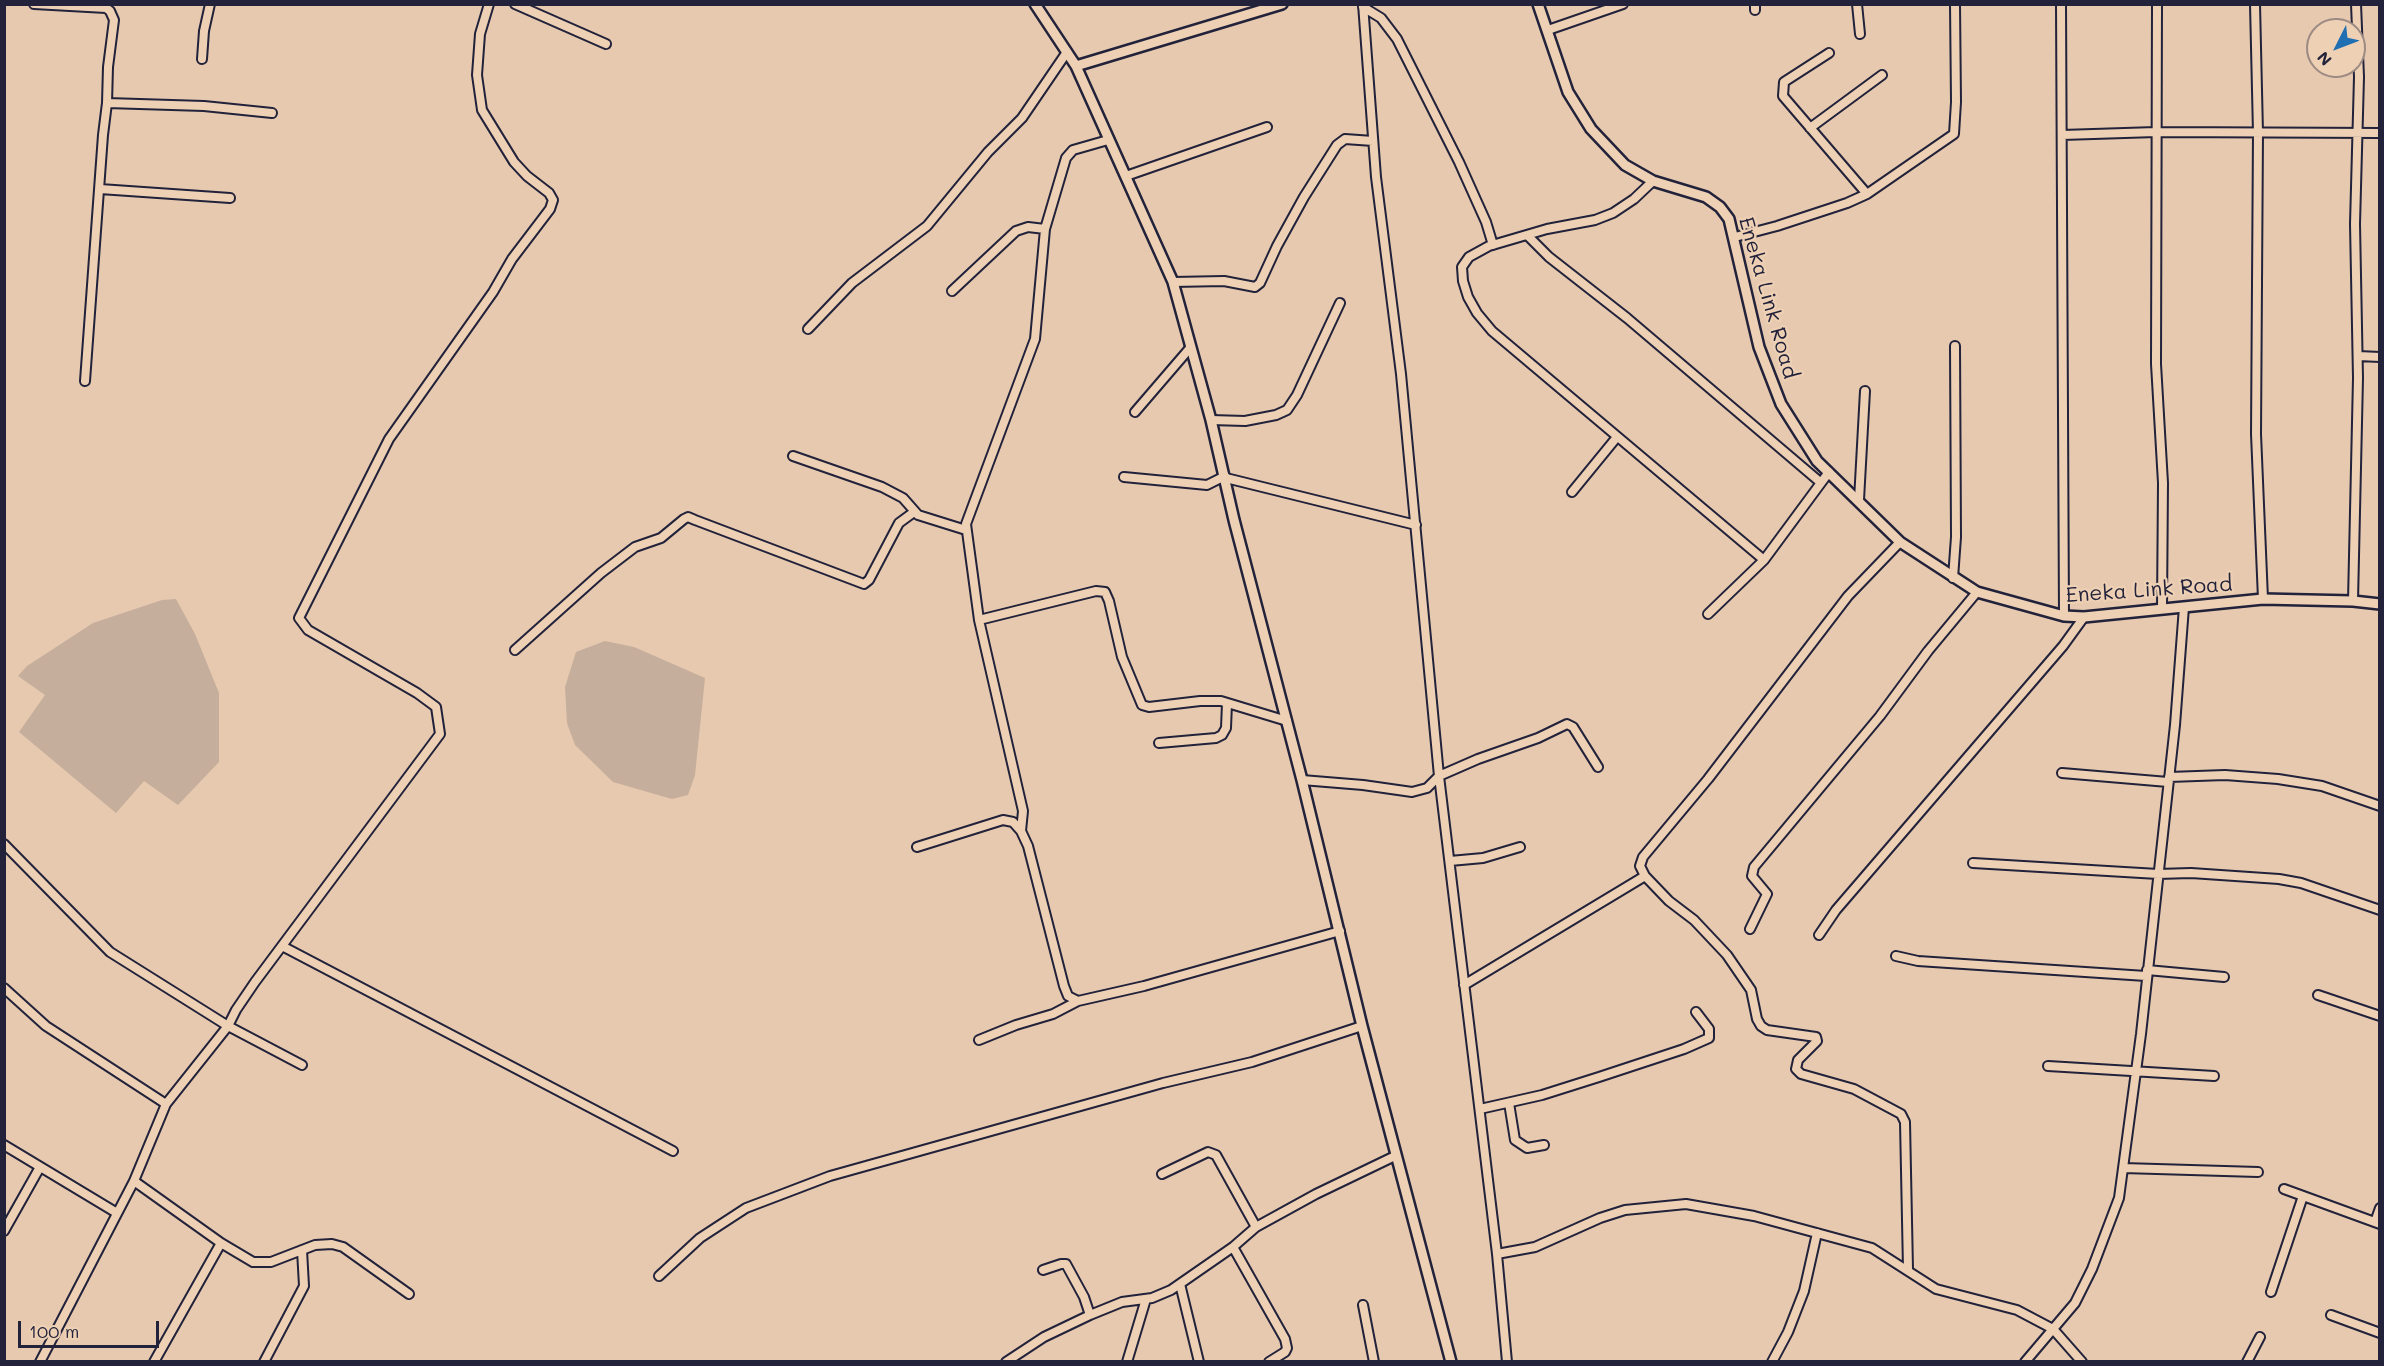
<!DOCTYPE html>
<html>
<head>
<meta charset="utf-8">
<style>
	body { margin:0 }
	#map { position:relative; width:2384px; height:1366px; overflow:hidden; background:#e6c9af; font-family:Mali,sans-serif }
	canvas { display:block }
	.frame { position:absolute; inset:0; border:6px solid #22223b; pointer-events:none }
	.north { position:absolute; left:2306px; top:18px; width:60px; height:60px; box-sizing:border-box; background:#eed0b4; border:2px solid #9c8a84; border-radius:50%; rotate:228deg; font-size:16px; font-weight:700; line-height:24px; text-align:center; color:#22223b }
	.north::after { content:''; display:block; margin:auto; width:21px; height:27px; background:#1f6fb2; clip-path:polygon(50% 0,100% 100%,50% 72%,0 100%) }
	.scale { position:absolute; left:18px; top:1321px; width:141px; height:27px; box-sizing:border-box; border:3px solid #22223b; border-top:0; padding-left:8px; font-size:18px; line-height:21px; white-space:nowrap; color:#22223b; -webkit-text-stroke:4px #eed0b4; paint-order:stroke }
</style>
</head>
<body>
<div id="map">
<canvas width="2384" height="1366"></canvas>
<div class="frame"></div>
<div class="north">N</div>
<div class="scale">100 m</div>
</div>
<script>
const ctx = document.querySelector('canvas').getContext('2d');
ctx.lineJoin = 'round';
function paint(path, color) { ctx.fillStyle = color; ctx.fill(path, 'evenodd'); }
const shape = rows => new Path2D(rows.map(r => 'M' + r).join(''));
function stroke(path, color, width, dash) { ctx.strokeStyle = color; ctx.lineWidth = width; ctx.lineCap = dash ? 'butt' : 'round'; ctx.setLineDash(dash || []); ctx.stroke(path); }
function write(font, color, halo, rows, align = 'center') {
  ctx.font = font + ' Mali,sans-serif'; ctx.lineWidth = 4.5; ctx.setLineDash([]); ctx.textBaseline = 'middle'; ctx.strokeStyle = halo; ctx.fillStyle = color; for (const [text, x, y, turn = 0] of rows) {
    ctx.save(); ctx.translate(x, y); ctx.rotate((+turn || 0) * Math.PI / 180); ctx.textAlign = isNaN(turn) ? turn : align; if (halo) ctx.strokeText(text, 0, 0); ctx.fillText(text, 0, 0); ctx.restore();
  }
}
paint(shape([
	[176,599,195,634,219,693,219,762,178,805,144,781,116,813,19,732,45,695,18,676,27,666,93,623,162,600],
	[605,641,634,647,705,678,695,775,688,795,672,799,613,782,575,745,567,723,565,687,576,652]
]), '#c6ae9c');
const minor = shape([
	[34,4,106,8,110,11,114,20,108,67,107,103,103,135,85,381],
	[515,4,606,44],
	[1363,4,1376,177,1401,374,1439,776,1497,1254,1507,1362],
	[1857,4,1860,34],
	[2061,4,2064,616],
	[2157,4,2156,364,2163,483,2162,608],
	[2255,4,2258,133,2256,434,2263,599],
	[1363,7,1381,18,1397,39,1459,162,1486,222,1493,245],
	[1755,10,1755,4],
	[1548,30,1623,4],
	[1829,53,1784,82,1783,96,1867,194],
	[202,59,204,31,210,4],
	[107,103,204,106,272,113],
	[1810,128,1882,75],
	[2062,135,2156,132,2380,133],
	[1126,176,1267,127],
	[1653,181,1634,199,1613,213,1595,220,1547,229,1489,246,1469,257,1462,267,1463,281,1468,297,1477,313,1492,331,1764,560],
	[100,189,230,198],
	[1528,236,1549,257,1627,318,1820,482],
	[1735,237,1777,226,1847,203,1867,194,1954,134,1956,102,1955,4],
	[1173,282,1224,281,1255,287,1260,283,1277,246,1304,197,1337,145,1345,139,1373,141],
	[952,291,1016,231,1028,227,1045,229],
	[808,329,852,283,927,226,988,152,1022,118,1067,52],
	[2358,356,2380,357],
	[1135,412,1190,348],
	[1211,420,1245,421,1276,415,1287,410,1297,395,1340,303],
	[793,456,882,487,903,498,918,515,966,530],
	[1124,477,1207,485,1225,476],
	[1226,478,1416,525],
	[1572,492,1617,437],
	[1859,500,1865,391],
	[1900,542,1848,596,1708,779,1643,857,1640,866,1645,876,1669,901,1694,920,1727,955,1751,990,1757,1019,1761,1026,1767,1030,1816,1037,1817,1041,1798,1060,1796,1069,1801,1074,1854,1089,1901,1114,1905,1122,1908,1269],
	[1953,578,1956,537,1955,346],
	[2353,601,2358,378,2355,224,2359,77,2356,4],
	[1708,614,1764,560,1829,472],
	[979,620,1096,591,1105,592,1109,601,1122,657,1142,705,1149,707,1200,701,1221,701,1287,721],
	[515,650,601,573,635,547,661,538,684,519,688,517,695,520,864,584,869,580,899,523,914,512],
	[1159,743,1216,738,1222,735,1226,728,1227,703],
	[2062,773,2168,782],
	[2169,777,2225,775,2278,779,2322,786,2380,806],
	[1302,780,1363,785,1412,792,1427,788,1439,776,1478,759,1538,738,1567,724,1573,727,1598,767],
	[1021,831,1023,811,979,620,966,524,1035,339,1045,229,1066,158,1073,150,1108,140],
	[4,844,110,952,228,1026,302,1065],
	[917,847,1003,820,1013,822,1021,831,1028,846,1064,986,1068,996,1078,1001,1144,986,1340,931],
	[1450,861,1483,858,1520,847],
	[1973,863,2158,874,2191,873,2279,879,2301,883,2380,910],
	[1750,929,1767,894,1752,876,1754,867,1880,716,1928,651,1977,592],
	[1819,935,1836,910,2063,646,2084,617],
	[282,946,673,1151],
	[1896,956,1918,961,2146,976],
	[2147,970,2224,977],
	[1464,985,1645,876],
	[4,988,46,1026,166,1104],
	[2318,995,2380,1016],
	[979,1040,1016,1025,1053,1014,1078,1001],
	[2048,1066,2214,1076],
	[1509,1103,1515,1140,1527,1148,1544,1145],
	[1480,1109,1542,1095,1599,1077,1684,1049,1709,1038,1709,1029,1696,1012],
	[4,1145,117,1213],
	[2123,1168,2258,1172],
	[1162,1174,1208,1152,1216,1155,1256,1227],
	[134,1181,221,1243,253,1262,271,1262,315,1245,332,1244,343,1247,409,1294],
	[2284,1189,2380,1224],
	[2375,1222,2380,1208],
	[4,1231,40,1167],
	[1233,1247,1285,1339,1287,1348,1285,1352,1269,1362],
	[1497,1254,1535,1247,1600,1218,1625,1210,1686,1204,1754,1216,1872,1248,1936,1289,2017,1310,2053,1329,2082,1362],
	[1043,1270,1061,1264,1066,1264,1084,1297,1090,1315,1122,1302,1152,1298,1171,1290,1233,1247,1256,1227,1316,1194,1395,1156],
	[659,1276,700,1238,746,1208,830,1176,1163,1083,1252,1062,1362,1026],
	[1180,1284,1199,1362],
	[2271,1292,2303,1196],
	[1363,1305,1374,1362],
	[2331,1315,2380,1333],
	[40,1362,134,1181,166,1104,228,1026,236,1010,255,982,440,734,436,707,417,693,308,630,299,618,389,439,493,292,512,259,550,209,553,200,549,193,527,176,514,162,482,110,477,75,480,34,489,4],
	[154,1362,221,1243],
	[264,1362,304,1286,302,1250],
	[1006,1362,1044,1337,1090,1315],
	[1127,1362,1146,1299],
	[1772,1362,1788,1332,1804,1291,1817,1233],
	[2025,1362,2075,1303,2092,1269,2119,1198,2141,1034,2175,725,2184,607],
	[2247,1362,2260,1337]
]);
const tertiary = shape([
	[1035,4,1076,66,1173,282,1211,420,1234,520,1302,780,1362,1026,1451,1362],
	[1538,4,1568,92,1591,129,1625,165,1653,181,1706,197,1720,207,1729,219,1759,347,1781,404,1817,461,1900,542,1977,592,2064,616,2084,617,2263,599,2353,601,2380,604],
	[1076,66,1282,4]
]);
stroke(minor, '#22223b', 12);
stroke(tertiary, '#22223b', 14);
stroke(minor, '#eed0b4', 8);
stroke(tertiary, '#eed0b4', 9);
write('21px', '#22223b', '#eed0b4', [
	["Eneka Link Road",1768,298,74],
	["Eneka Link Road",2149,590,-4]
]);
</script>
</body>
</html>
